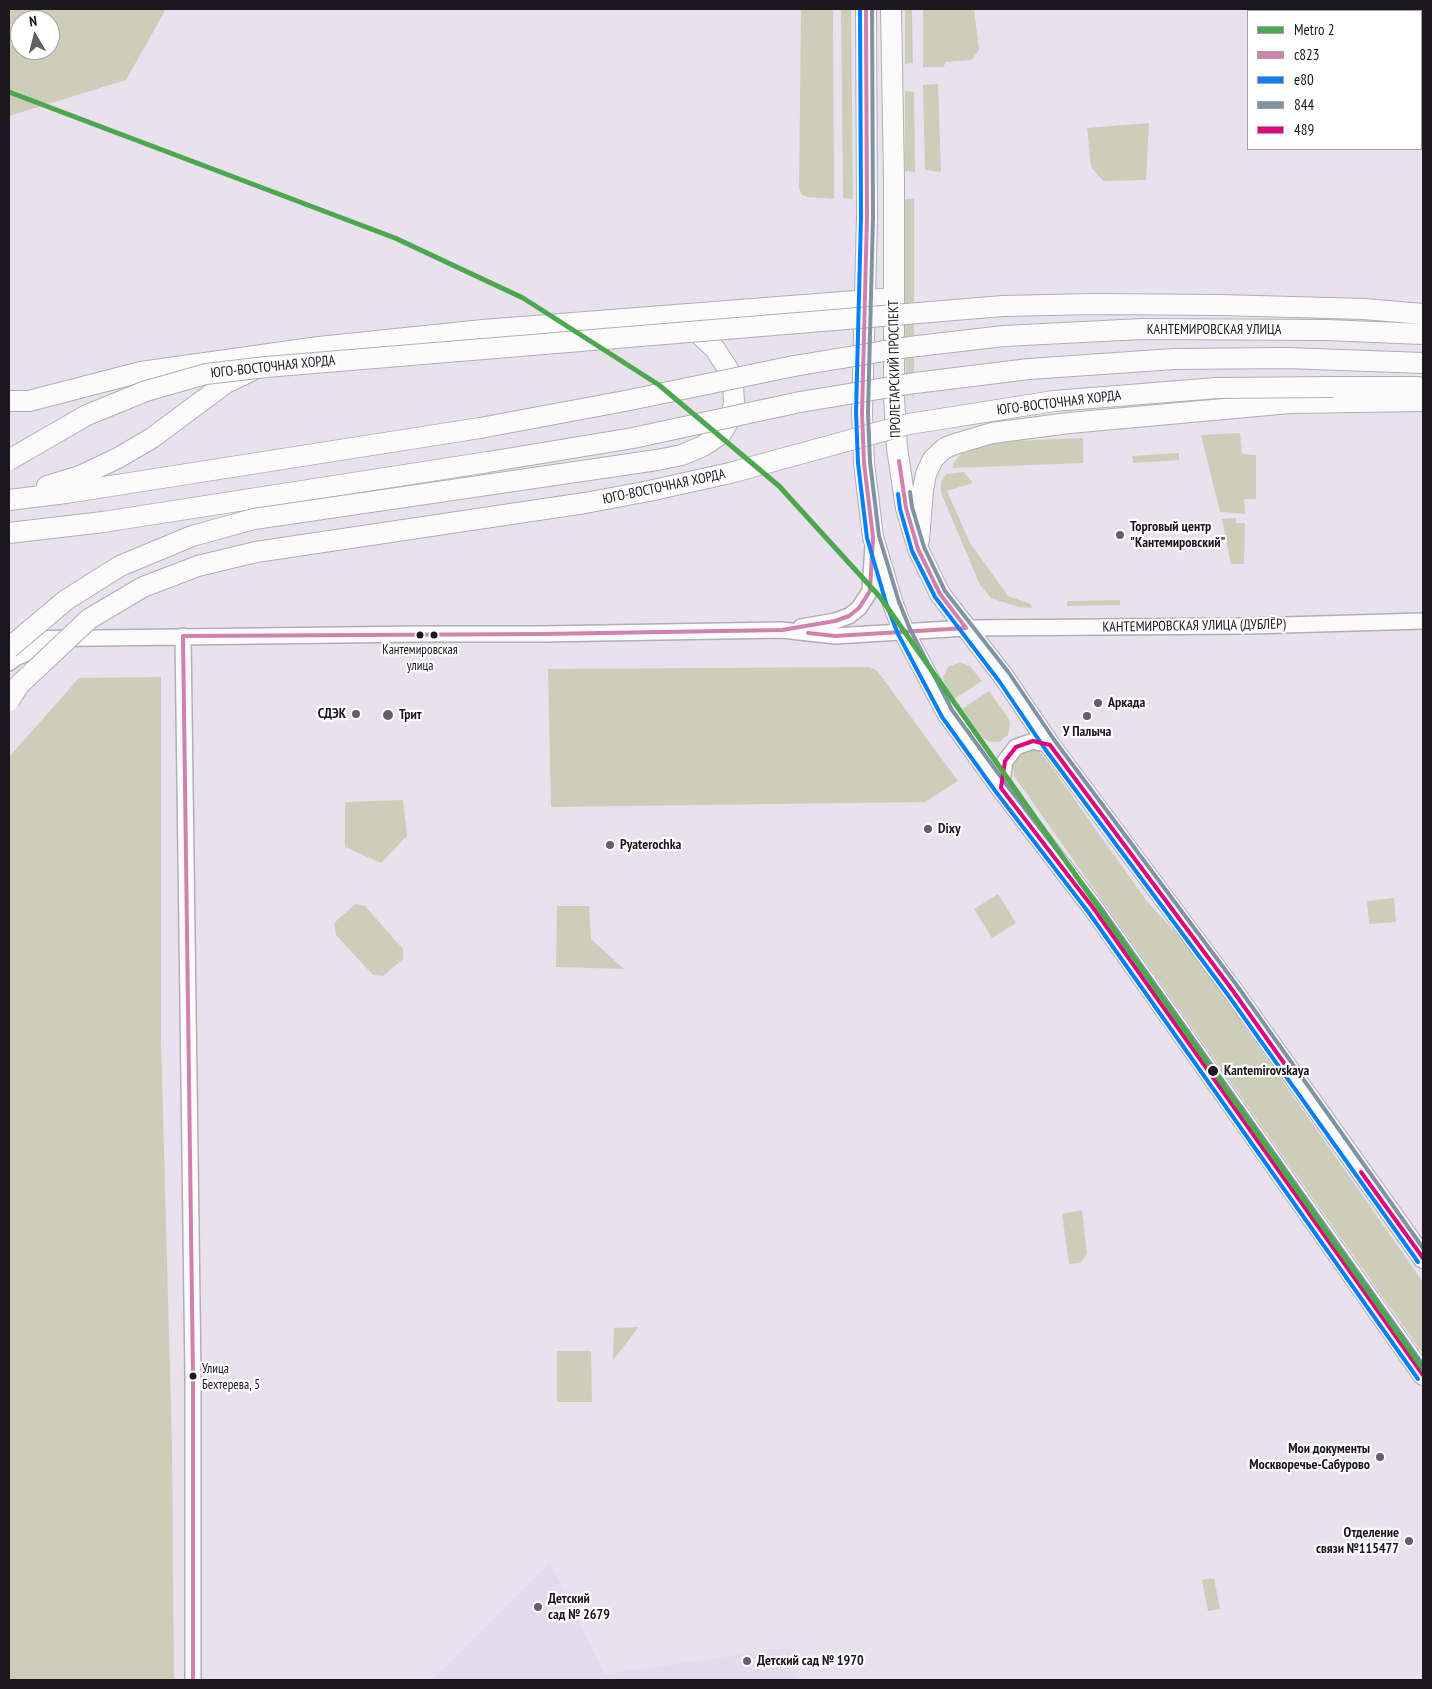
<!DOCTYPE html>
<html>
<head>
<meta charset="utf-8">
<style>
	body { margin:0 }
	#map { position:relative; width:1432px; height:1689px; overflow:hidden; background:#e9e2ee; font-family:"PT Sans Narrow",sans-serif }
	canvas { display:block }
	.frame { position:absolute; inset:0; border:10px solid #1c171f; pointer-events:none }
	.legend { position:absolute; left:1247px; top:10px; width:175px; height:140px; box-sizing:border-box; background:#fff; border:1px solid #a4a2a5; margin:0; padding:6px 9px; list-style:none; font-size:15px; color:#1c171f }
	.legend li { display:flex; align-items:center; gap:10px; height:25px }
	.legend b { width:25px; border:1px solid #a4a2a5 }
	.north { position:absolute; left:10px; top:10px; width:50px; height:50px; box-sizing:border-box; background:#fff; border:1px solid #a4a2a5; border-radius:50%; rotate:352deg; font-size:14px; font-weight:700; line-height:20px; text-align:center; color:#1c171f }
	.north::after { content:''; display:block; margin:auto; width:18px; height:22px; background:#645e67; clip-path:polygon(50% 0,100% 100%,50% 72%,0 100%) }
</style>
</head>
<body>
<div id="map">
<canvas width="1432" height="1689"></canvas>
<div class="frame"></div>
<ul class="legend">
<li><b style="height:6px;background:#4ca84d"></b>Metro 2</li>
<li><b style="height:6px;background:#d280ae"></b>с823</li>
<li><b style="height:6px;background:#007ffe"></b>е80</li>
<li><b style="height:6px;background:#8093a5"></b>844</li>
<li><b style="height:6px;background:#e5007d"></b>489</li>
</ul>
<div class="north">N</div>
</div>
<script>
const ctx = document.querySelector('canvas').getContext('2d');
ctx.lineJoin = 'round';
function paint(path, color) { ctx.fillStyle = color; ctx.fill(path, 'evenodd'); }
const shape = rows => new Path2D(rows.map(r => 'M' + r).join(''));
function stroke(path, color, width, dash) { ctx.strokeStyle = color; ctx.lineWidth = width; ctx.lineCap = dash ? 'butt' : 'round'; ctx.setLineDash(dash || []); ctx.stroke(path); }
function write(font, color, halo, rows, align = 'center') {
  ctx.font = font + ' "PT Sans Narrow",sans-serif'; ctx.lineWidth = 4.5; ctx.setLineDash([]); ctx.textBaseline = 'middle'; ctx.strokeStyle = halo; ctx.fillStyle = color; for (const [text, x, y, turn = 0] of rows) {
    ctx.save(); ctx.translate(x, y); ctx.rotate((+turn || 0) * Math.PI / 180); ctx.textAlign = isNaN(turn) ? turn : align; if (halo) ctx.strokeText(text, 0, 0); ctx.fillText(text, 0, 0); ctx.restore();
  }
}
paint(shape([
	[550,1562,605,1674,792,1647,797,1680,432,1680]
]), '#e6daef');
paint(shape([
	[9,9,166,9,126,80,9,116],
	[20,20,50,20,50,50,20,50],
	[801,9,833,9,834,199,807,197,801,194,799,188],
	[841,9,851,9,853,199,843,198],
	[905,9,912,9,913,63,905,64],
	[923,9,974,9,979,50,971,60,945,62,944,67,923,67],
	[938,84,941,172,925,170,923,85],
	[905,91,914,92,915,172,905,171],
	[1149,123,1146,180,1103,181,1091,167,1087,128],
	[903,199,914,199,914,398,907,389,906,379],
	[1240,433,1242,454,1256,455,1256,499,1244,499,1245,514,1220,512,1201,435],
	[1083,438,1083,463,953,468,954,462,963,452,977,445,990,442],
	[1179,453,1179,460,1133,463,1132,456],
	[964,472,973,483,947,491,970,543,1008,596,1031,604,1032,608,1018,607,991,598,980,585,941,493,941,482,946,474],
	[1236,518,1236,523,1245,523,1244,564,1231,564,1222,519],
	[1120,600,1120,605,1067,606,1067,601],
	[960,662,970,666,982,681,954,699,944,684,943,677,948,667],
	[869,667,876,670,881,676,958,781,925,802,551,807,548,669],
	[161,677,161,1040,172,1444,174,1680,9,1680,9,757,79,678],
	[989,691,1009,719,1010,725,1008,735,999,742,990,742,983,738,962,709],
	[1026,749,1038,750,1045,758,1146,900,1191,950,1423,1282,1423,1354,1014,776,1013,766,1016,756],
	[403,800,407,836,381,863,345,847,345,802],
	[998,894,1016,923,992,938,974,909],
	[1394,898,1396,922,1369,924,1367,901],
	[355,904,365,906,403,949,403,959,383,976,373,975,336,935,334,923],
	[557,906,589,906,591,939,624,969,556,967],
	[1082,1210,1087,1254,1080,1263,1069,1264,1062,1214],
	[639,1327,613,1360,614,1328],
	[557,1351,591,1351,592,1402,557,1402],
	[1214,1578,1220,1609,1208,1611,1202,1580]
]), '#ccceb9');
const minor = shape([
	[801,627,835,621,849,616,859,608,870,591,873,546],
	[183,636,193,1376,193,1680],
	[16,639,421,634,542,634,782,630,835,636,966,628,1249,626,1423,621],
	[9,663,15,658,36,649,56,645],
	[1001,788,1005,761,1016,747,1033,741,1050,745]
]);
const major = shape([
	[866,9,867,217,862,413,864,463,873,537,893,604,904,632,947,713,1001,788,1094,909,1423,1375],
	[891,9,894,177,894,397,897,448,906,508,918,549,940,594,1004,677,1050,745,1233,991,1423,1258],
	[1003,306,1094,304,1221,305,1364,309,1423,314],
	[1004,336,1142,329,1326,330,1423,334],
	[1029,369,1174,359,1287,358,1423,363],
	[1333,387,1418,387],
	[9,401,29,401,141,372,319,347,483,330,894,298],
	[657,460,682,455,703,446,721,434,731,417,734,403,733,384,728,369,715,349,698,333,684,326],
	[47,486,80,476,118,458,152,438,226,383,253,370],
	[9,500,66,493,480,428],
	[9,533,103,522,488,462],
	[919,540,923,490,926,474,933,459,945,448,955,444,992,433,1069,423,1290,403,1423,401]
]);
stroke(minor, '#b2adb6', 18);
stroke(major, '#b2adb6', 22);
stroke(minor, '#fcfbfc', 15);
stroke(major, '#fcfbfc', 20);
const majorBridge = shape([
	[480,428,630,400,794,366,909,347,1004,336],
	[9,460,87,415,146,391,206,374,266,367,1003,306],
	[488,462,633,438,800,402,915,383,1029,369],
	[9,648,66,600,120,566,192,536,254,519,657,460],
	[9,701,19,685,89,619,143,587,198,566,256,552,585,503,649,491,730,473,909,424,1054,401,1217,388,1333,387]
]);
stroke(majorBridge, '#b2adb6', 22, []);
stroke(majorBridge, '#fcfbfc', 20);
stroke(shape([
	[899,461,906,508,918,549,940,594,966,628],
	[808,633,835,636,966,628],
	[183,636,542,634,782,630,835,621,849,616,859,608,870,591,873,537,864,463,862,413,867,217,866,9],
	[183,636,193,1376,193,1680]
]), '#d280ae', 4);
stroke(shape([
	[860,9,861,217,856,413,858,463,867,538,887,606,898,634,942,717,996,792,1089,913,1418,1379],
	[898,494,900,509,912,551,935,597,999,681,1045,749,1228,995,1418,1262]
]), '#007ffe', 4);
stroke(shape([
	[872,9,873,217,868,413,870,462,879,536,899,602,910,629,952,710,1006,784,1099,905,1423,1365],
	[910,492,912,507,924,547,945,591,1009,673,1055,741,1238,987,1423,1248]
]), '#8093a5', 4);
stroke(shape([
	[1284,1063,1233,991,1050,745,1033,741,1016,747,1005,761,1001,788,1094,909,1423,1375],
	[1361,1172,1423,1258]
]), '#e5007d', 4);
stroke(shape([
	[9,92,395,238,523,298,659,385,779,486,880,597,1423,1369]
]), '#4ca84d', 5);
for (const [x, y, r, color] of [
	[1120,535,5,"#645e67"],
	[420,635,4.5,"#1c171f"],
	[434,635,4.5,"#1c171f"],
	[1098,703,5,"#645e67"],
	[356,714,5,"#645e67"],
	[388,715,6,"#645e67"],
	[1087,716,5,"#645e67"],
	[928,829,5,"#645e67"],
	[610,845,5,"#645e67"],
	[1213,1071,6,"#1c171f"],
	[193,1376,4.5,"#1c171f"],
	[1380,1457,5,"#645e67"],
	[1409,1541,5,"#645e67"],
	[538,1607,5,"#645e67"],
	[747,1661,5,"#645e67"]
]) { const dot = new Path2D(); dot.arc(x, y, r, 0, 2 * Math.PI); ctx.fillStyle = color; ctx.fill(dot); stroke(dot, '#fff', 2); }
write('13px', '#1c171f', '#fff', [
	["Кантемировская",420,650],
	["улица",420,666],
	["Улица",202,1369,"left"],
	["Бехтерева, 5",202,1385,"left"]
]);
write('14px', '#1c171f', '#fff', [
	["КАНТЕМИРОВСКАЯ УЛИЦА",1214,330],
	["ЮГО-ВОСТОЧНАЯ ХОРДА",273,367,-6],
	["ПРОЛЕТАРСКИЙ ПРОСПЕКТ",895,369,-91],
	["ЮГО-ВОСТОЧНАЯ ХОРДА",1059,403,-7],
	["ЮГО-ВОСТОЧНАЯ ХОРДА",664,487,-12],
	["КАНТЕМИРОВСКАЯ УЛИЦА (ДУБЛЁР)",1194,626,-1]
]);
write('bold 14px', '#1c171f', '#fff', [
	["Торговый центр",1130,527],
	["\"Кантемировский\"",1130,543],
	["Аркада",1108,703],
	["СДЭК",346,714,"right"],
	["Трит",399,715],
	["У Палыча",1087,732,"center"],
	["Dixy",938,829],
	["Pyaterochka",620,845],
	["Мои документы",1370,1449,"right"],
	["Москворечье-Сабурово",1370,1465,"right"],
	["Отделение",1399,1533,"right"],
	["связи №115477",1399,1549,"right"],
	["Детский",548,1599],
	["сад № 2679",548,1615],
	["Детский сад № 1970",757,1661]
], 'left');
write('bold 14px', '#1c171f', '#fff', [
	["Kantemirovskaya",1224,1071]
], 'left');
</script>
</body>
</html>
